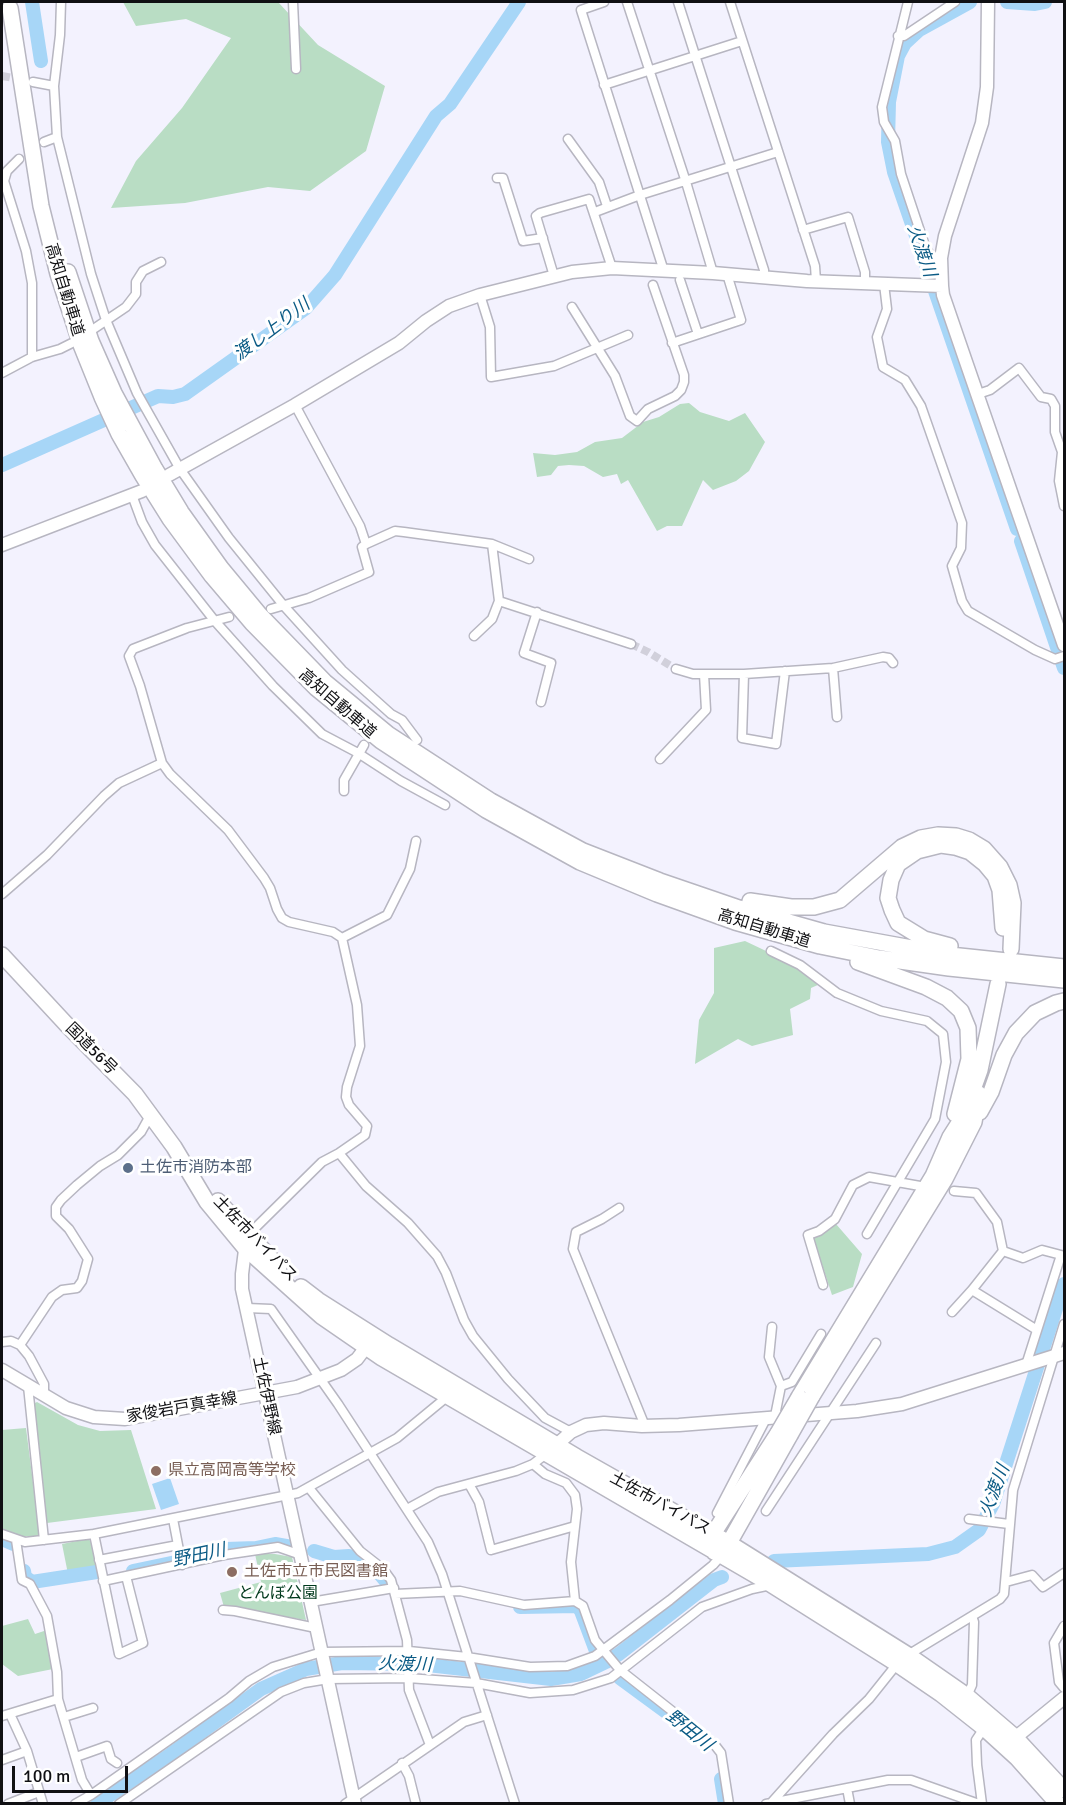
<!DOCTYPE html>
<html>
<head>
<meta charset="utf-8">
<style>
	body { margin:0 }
	#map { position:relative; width:1066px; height:1805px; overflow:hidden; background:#f3f2fe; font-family:Signika,sans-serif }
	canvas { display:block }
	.frame { position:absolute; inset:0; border:3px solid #101013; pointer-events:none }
	.scale { position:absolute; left:12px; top:1766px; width:116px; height:27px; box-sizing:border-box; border:3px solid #101013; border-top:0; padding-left:8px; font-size:18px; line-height:21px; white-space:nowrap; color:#101013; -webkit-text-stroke:4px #fff; paint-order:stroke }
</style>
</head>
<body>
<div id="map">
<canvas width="1066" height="1805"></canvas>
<div class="frame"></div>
<div class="scale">100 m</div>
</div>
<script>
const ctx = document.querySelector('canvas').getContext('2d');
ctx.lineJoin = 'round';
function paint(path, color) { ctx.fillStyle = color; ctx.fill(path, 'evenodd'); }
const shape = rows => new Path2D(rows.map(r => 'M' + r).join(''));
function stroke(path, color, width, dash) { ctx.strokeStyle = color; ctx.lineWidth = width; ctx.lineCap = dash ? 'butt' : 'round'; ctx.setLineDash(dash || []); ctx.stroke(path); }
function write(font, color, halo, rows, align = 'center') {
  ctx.font = font + ' Signika,"Noto Sans JP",sans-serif'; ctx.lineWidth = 6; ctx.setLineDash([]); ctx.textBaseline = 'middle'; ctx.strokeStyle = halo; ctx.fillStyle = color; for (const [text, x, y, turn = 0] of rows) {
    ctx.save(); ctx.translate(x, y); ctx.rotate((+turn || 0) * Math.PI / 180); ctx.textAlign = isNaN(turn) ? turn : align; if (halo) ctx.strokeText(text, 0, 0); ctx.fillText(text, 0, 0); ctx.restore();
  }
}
paint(shape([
	[123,2,278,2,318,45,385,86,366,151,310,191,268,187,185,203,111,208,136,161,182,108,231,38,186,19,136,26],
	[689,403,700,412,729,421,745,413,765,442,749,471,736,481,713,490,703,480,682,526,667,526,657,531,628,480,621,484,617,474,603,477,584,466,569,465,558,466,551,475,537,477,533,453,555,455,577,452,595,442,622,438,643,422,659,417,680,404],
	[745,941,783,959,820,984,811,988,810,999,790,1009,793,1035,752,1046,738,1039,695,1064,699,1020,714,993,714,948],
	[836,1224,862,1254,853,1287,832,1295,813,1237],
	[37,1402,78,1425,100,1431,131,1430,156,1509,47,1523,33,1404],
	[26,1428,40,1537,21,1536,2,1530,2,1430],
	[87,1539,91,1541,97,1570,68,1574,62,1544],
	[255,1554,275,1554,292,1557,306,1620,224,1607,220,1593,261,1582],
	[28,1619,35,1634,47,1630,53,1669,18,1676,2,1664,2,1626]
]), '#b9ddc4');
paint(shape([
	[170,1478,179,1504,161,1510,152,1484]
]), '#a7d6f7');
stroke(shape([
	[32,2,41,61],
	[970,2,919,30,905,43,898,56,889,102,888,142,894,172,1017,529],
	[1007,2,1035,4,1045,2],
	[2,465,158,396,173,397,185,394,306,308,335,275,436,116,450,104,519,2],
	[1021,541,1064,668],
	[2,1539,13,1544],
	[314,1551,334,1557,349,1556,362,1559,379,1573,389,1585],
	[774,1561,928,1554,955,1547,979,1530,993,1504,1064,1284],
	[24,1571,25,1577,32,1582,97,1572],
	[133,1571,195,1558,226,1549,256,1548,275,1544,292,1547],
	[520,1607,577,1606,581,1611,596,1651],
	[620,1678,684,1725],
	[721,1779,725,1804],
	[97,1804,171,1754,261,1689,306,1669,342,1663,419,1664,551,1679,581,1674,606,1662,619,1654,714,1580,722,1577]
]), '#a7d6f7', 14);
stroke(shape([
	[2,76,24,80],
	[631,644,648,652,676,669]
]), '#d1d0db', 8, [8, 4]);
const street = shape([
	[293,2,296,69],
	[604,2,581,10,662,265,661,270],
	[627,2,686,182,713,273],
	[678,2,764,270,764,278],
	[730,2,815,266,816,281],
	[908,2,882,107,884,122,895,141,901,174,926,249,931,256,941,258],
	[898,36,904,36,955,2],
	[33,82,54,86],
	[604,85,742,41],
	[57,137,91,274,106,320,137,393,180,469,229,538,284,606,342,670,391,714,402,720,417,740],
	[568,139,599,182,607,206],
	[44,142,57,137,54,86,60,35,61,2],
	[19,159,7,171,4,181,26,251,32,283,32,357],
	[497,178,503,178,523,241,543,238],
	[595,212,640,195,778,152],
	[803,230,848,217,865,272,865,283],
	[554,276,536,216,540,213,589,199,612,268],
	[680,280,698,334],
	[884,284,887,309,877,337,883,367,905,380,921,406,962,523,961,548,952,566,962,601,968,611,1035,650,1055,659,1064,656],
	[480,295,490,327,491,377,554,366,628,335],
	[572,307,615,376,630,416,637,421,648,409,675,396,681,390,684,382,684,375,653,285],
	[95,328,126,307,136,294,136,282,143,271,161,262],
	[672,343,741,320,727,274],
	[2,373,32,357,60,349,72,343],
	[978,394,990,390,1019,368,1041,397,1051,399,1055,406,1055,432,1062,452,1059,481,1064,506],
	[132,495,142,522,155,545,214,620,273,686,322,734,358,753,401,781,445,805],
	[366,544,395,531,404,532,492,544,529,559],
	[499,601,631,644],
	[271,609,309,598,369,572,362,547,366,544,360,526,295,405],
	[537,612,524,653,551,663,541,702],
	[229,617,187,628,133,649,129,656,140,686,162,763,170,774,228,830,264,878,270,888,277,909,282,918,289,922,333,932,342,938,357,1005,360,1046,347,1087,346,1097,349,1105,367,1126,365,1135,339,1153,322,1162,248,1235],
	[474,636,492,619,499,601,492,544],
	[833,668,837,717],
	[676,669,693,674,744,674,833,668,883,657,889,658,893,663],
	[744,674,742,738,776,744,785,671],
	[660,759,706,710,704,674],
	[344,791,344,780,364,745],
	[2,894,47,855,104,796,119,783,162,763],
	[342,938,387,915,410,869,416,841],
	[771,951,800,965,837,993,881,1011,927,1021,943,1034,946,1062,935,1119,867,1234],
	[339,1153,366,1186,408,1223,437,1256,446,1273,464,1320,473,1336,508,1379,545,1418,571,1432],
	[954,1191,976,1193,997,1222,1003,1251],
	[619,1208,602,1219,576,1232,573,1249,645,1426],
	[823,1285,808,1235,819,1231,835,1219,853,1185,869,1177,920,1186],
	[247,1308,271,1309,338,1404,428,1542,442,1574,515,1804],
	[952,1312,972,1290],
	[772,1327,769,1357,781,1386],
	[1037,1330,972,1290,1003,1251,1023,1258,1042,1250,1061,1255],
	[2,1342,11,1341,20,1345,29,1356,44,1384,44,1394],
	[20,1345,52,1297,62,1290,77,1288,82,1281,88,1259,69,1229,56,1216,56,1207,61,1200,77,1185,100,1166,118,1155,141,1132,151,1114],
	[1026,1365,1061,1255,1064,1256],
	[28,1386,44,1540],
	[775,1416,781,1386,792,1382,821,1334],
	[533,1464,545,1474,566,1483,575,1495,577,1509,571,1562,575,1601],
	[469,1484,479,1502,491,1550,575,1526],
	[309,1488,360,1551,383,1569,391,1580,407,1640,409,1690,430,1745],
	[407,1509,438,1492,516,1471,533,1464,546,1454],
	[766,1511,876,1343],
	[717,1513,767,1417],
	[969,1519,1009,1524],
	[2,1534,25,1542,94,1534,298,1493,397,1438,448,1396],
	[94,1534,119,1654,143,1643,126,1576],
	[16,1540,22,1580,30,1584,47,1616,57,1672,58,1699,82,1780,91,1795],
	[178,1545,182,1565],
	[99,1560,178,1545,173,1519],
	[103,1581,224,1555,278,1547,301,1555],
	[1006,1582,1032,1575,1043,1587,1064,1573],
	[395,1594,460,1591,524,1605,575,1601,583,1606,595,1640,620,1670,714,1744,721,1753,729,1804],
	[311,1602,394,1588],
	[223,1610,235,1611,316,1628],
	[1064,1626,1054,1643,1059,1682,1064,1688],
	[967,1696,972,1685,974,1622,972,1616],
	[10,1714,27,1751,43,1804],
	[2,1716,58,1699],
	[64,1717,93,1708],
	[76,1757,107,1746,111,1759,117,1763],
	[2,1760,27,1751],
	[402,1763,409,1776,416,1804],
	[847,1788,850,1804],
	[772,1802,833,1734,869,1699,897,1664,908,1655,1000,1599,1004,1594,1013,1490,1064,1324],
	[8,1804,39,1792],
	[75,1804,91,1795,229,1698,249,1681,273,1667,322,1652,409,1651,467,1657,530,1667,567,1666,595,1656,670,1600,713,1565,721,1556],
	[119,1804,281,1692,304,1683,328,1679,408,1678,476,1683,530,1693,573,1690,611,1678,702,1607,752,1589,771,1585],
	[345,1804,464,1722,487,1715],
	[766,1804,888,1780,911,1780,979,1804],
	[982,1804,977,1765,976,1740,984,1728]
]);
const secondary = shape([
	[988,2,987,87,982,123,945,236,941,258,942,286,943,295,965,359,1064,645],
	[169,475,295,405,399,343,426,321,449,306,480,295,572,272,612,268,713,273,807,281,942,286],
	[2,545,142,491],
	[2,1370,66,1408,94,1417,125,1419,297,1387,341,1370,357,1359,370,1342],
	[552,1449,571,1432,586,1425,604,1423,642,1426,679,1425,857,1411,902,1404,1064,1353],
	[1010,1742,1064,1698]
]);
const primary = shape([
	[246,1242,242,1274,242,1289,355,1804]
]);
const highway = shape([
	[10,8,41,206,58,274,81,345,102,397,119,434,143,476,170,519,212,576,252,623,316,688,381,741,486,810,580,862,657,894,735,922,820,946,879,958,949,968,1064,980],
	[68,272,91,341,114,393,155,469,181,512,221,568,260,615,325,682,388,734,491,801,544,830,583,851,660,881,739,908,824,932,950,955,1064,967],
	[750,901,791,907,814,907,840,900,902,847,921,838,938,835,956,836,969,840,984,849,1000,867,1009,885,1013,903,1011,949],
	[950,946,924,939,898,923,892,910,888,898,891,880,898,864,917,851,941,845,955,847,970,852,985,864,995,876,1000,890,1003,928],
	[2,955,66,1024,135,1094,174,1147,207,1202,245,1248,321,1316,382,1358,767,1582,897,1664,941,1694,984,1728,1017,1758,1058,1804],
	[858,962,926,987,947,998,961,1011,968,1028,969,1059,955,1114],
	[980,1112,991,1092,1004,1055,1016,1033,1035,1013,1056,1003,1064,1001],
	[218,1201,279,1267],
	[301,1287,318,1300,389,1345,577,1457,729,1543,908,1655,967,1696,1015,1737,1064,1790],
	[812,1396,945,1179,974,1122,979,1094],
	[799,1397,933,1176,950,1137,964,1115,980,1070,998,984],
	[778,1433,713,1534,714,1552,729,1543,790,1435]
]);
stroke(street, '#b7b6c1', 11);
stroke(secondary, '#b7b6c1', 15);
stroke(primary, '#b7b6c1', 15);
stroke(highway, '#b7b6c1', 18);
stroke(street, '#fff', 8);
stroke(secondary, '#fff', 12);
stroke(primary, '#fff', 12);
stroke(highway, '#fff', 15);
const highwayBridge = shape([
	[778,1433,799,1397],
	[790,1435,812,1396]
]);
stroke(highwayBridge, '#b7b6c1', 18, []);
stroke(highwayBridge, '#fff', 15);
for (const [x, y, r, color] of [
	[128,1168,6,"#5c6f8a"],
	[156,1471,6,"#8d6e63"],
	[232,1572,6,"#8d6e63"]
]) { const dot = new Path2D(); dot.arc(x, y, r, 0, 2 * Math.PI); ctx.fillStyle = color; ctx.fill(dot); stroke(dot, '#fff', 2); }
write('16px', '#101013', '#fff', [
	["高知自動車道",64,290,73],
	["高知自動車道",337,704,41],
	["高知自動車道",764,929,17],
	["国道56号",91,1049,45],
	["土佐市バイパス",255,1239,46],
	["土佐伊野線",266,1396,78],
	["家俊岩戸真幸線",182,1408,-10],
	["土佐市バイパス",660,1504,29]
]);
write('16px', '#4e5e75', '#fff', [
	["土佐市消防本部",140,1168]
], 'left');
write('16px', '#785e54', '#fff', [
	["県立高岡高等学校",168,1471],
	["土佐市立市民図書館",244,1572]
], 'left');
write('16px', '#00391c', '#fff', [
	["とんぼ公園",278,1594]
]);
write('italic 18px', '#0b5b85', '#fff', [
	["火渡川",921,251,71],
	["渡し上り川",272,330,-37],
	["火渡川",995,1491,-69],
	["野田川",199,1556,-12],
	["火渡川",405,1665,2],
	["野田川",689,1731,39]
]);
</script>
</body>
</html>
